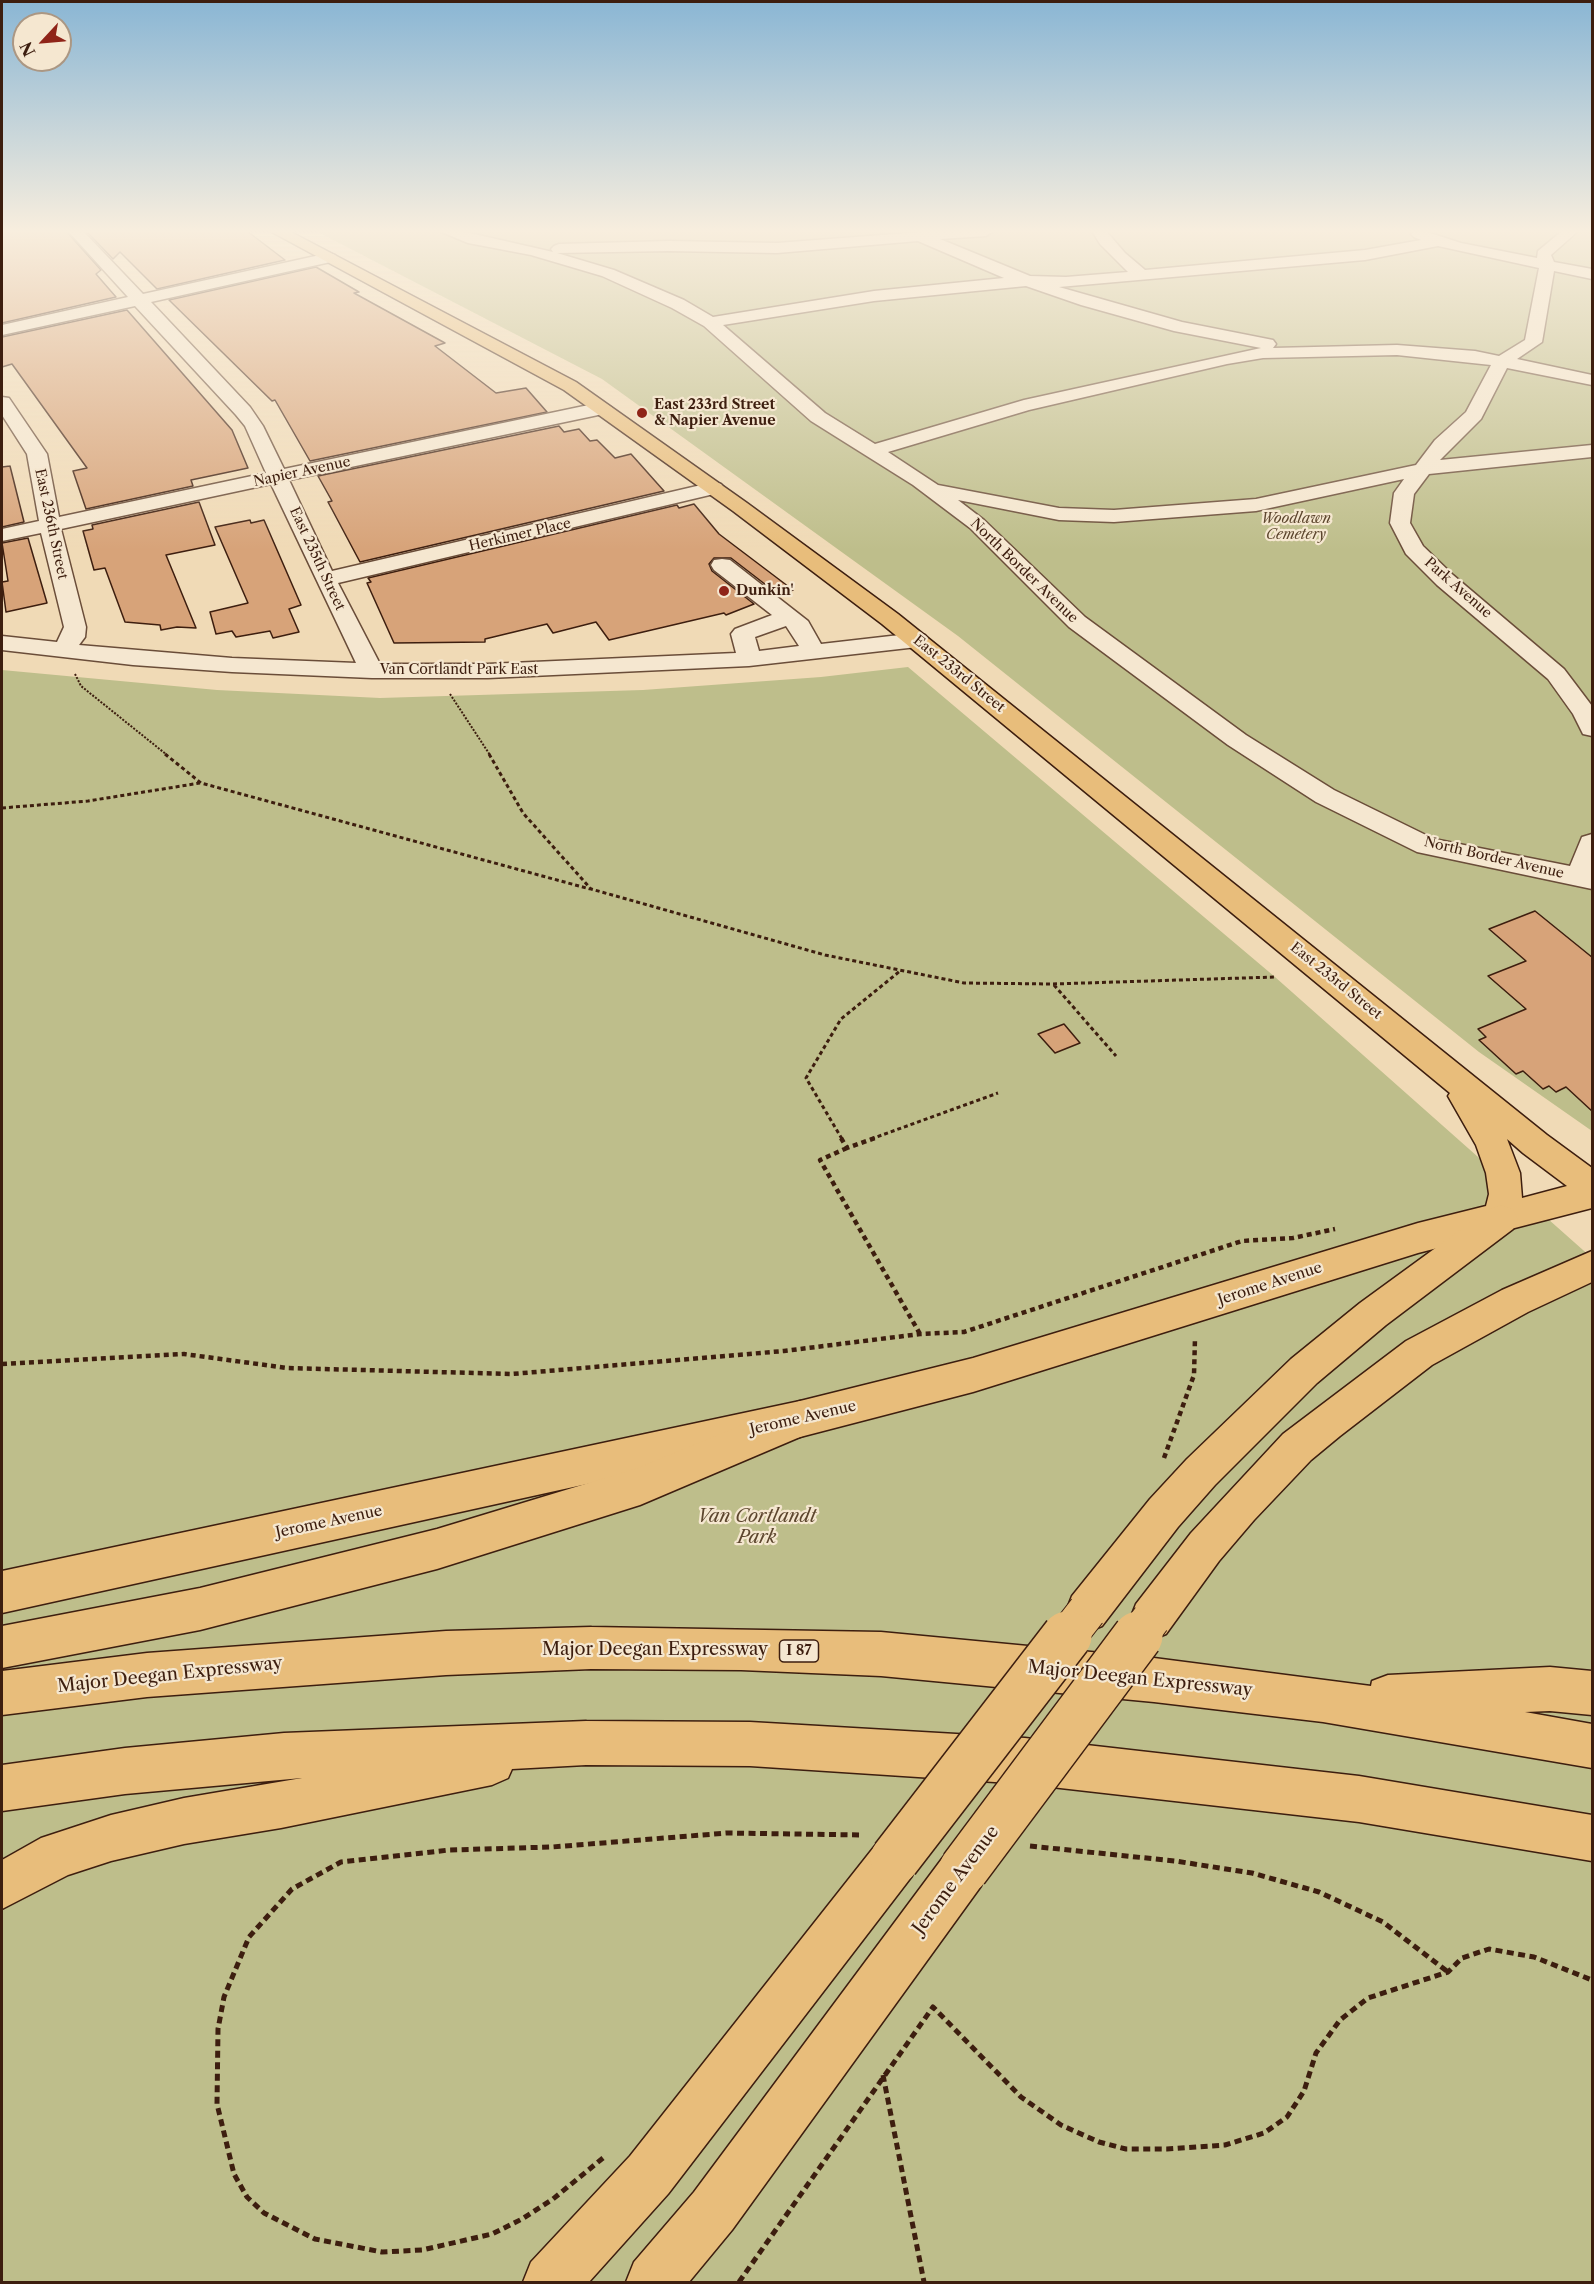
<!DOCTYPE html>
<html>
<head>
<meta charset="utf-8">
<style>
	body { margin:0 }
	#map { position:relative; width:1594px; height:2284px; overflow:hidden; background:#f0dab6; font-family:"Libre Caslon Text",serif }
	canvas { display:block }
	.frame { position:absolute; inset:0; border:3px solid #3d1e0f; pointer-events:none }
	.north { position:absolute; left:12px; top:12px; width:60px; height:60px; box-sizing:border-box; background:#f5e7d0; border:2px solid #ab9783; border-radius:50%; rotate:244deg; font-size:16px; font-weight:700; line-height:24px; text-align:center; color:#3d1e0f }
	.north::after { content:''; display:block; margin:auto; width:21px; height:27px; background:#8f2418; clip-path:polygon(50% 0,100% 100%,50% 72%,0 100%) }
</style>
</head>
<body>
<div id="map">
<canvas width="1594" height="2284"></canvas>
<div class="frame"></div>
<div class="north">N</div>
</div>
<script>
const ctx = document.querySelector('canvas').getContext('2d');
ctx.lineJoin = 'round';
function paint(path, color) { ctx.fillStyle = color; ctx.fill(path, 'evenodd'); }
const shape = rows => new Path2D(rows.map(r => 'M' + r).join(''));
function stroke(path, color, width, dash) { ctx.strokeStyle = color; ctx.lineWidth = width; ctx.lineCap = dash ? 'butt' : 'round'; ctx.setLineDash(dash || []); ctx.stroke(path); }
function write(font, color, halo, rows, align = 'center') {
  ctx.font = font + ' "Libre Caslon Text",serif'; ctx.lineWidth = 4.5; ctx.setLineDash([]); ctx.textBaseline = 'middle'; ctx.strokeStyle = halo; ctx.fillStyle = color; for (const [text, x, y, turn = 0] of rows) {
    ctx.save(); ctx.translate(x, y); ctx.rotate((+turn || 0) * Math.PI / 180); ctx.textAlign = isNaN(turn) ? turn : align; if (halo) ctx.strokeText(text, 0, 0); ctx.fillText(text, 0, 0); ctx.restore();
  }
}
paint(shape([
	[316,231,1592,231,1592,1131,1479,1052,958,636,602,379],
	[908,667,1275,977,1592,1258,1592,2282,2,2282,2,670,217,690,380,698,643,690,821,677]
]), '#bebe8b');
const building = shape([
	[2,231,66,231,101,270,96,274,116,297,2,323,2,231],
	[86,231,247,231,285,260,157,289,120,252,113,259,86,231],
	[316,267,359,292,354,293,445,343,435,346,496,393,526,388,547,412,310,461,275,400,272,401,169,300,316,267],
	[127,310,232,430,248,468,191,480,193,486,86,509,73,471,87,468,12,364,2,367,2,337,127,310],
	[559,426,564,432,579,429,590,441,597,440,615,458,631,454,664,491,360,562,328,502,332,501,318,476,559,426],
	[10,466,24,522,2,527,2,467,10,466],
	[199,502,215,545,166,555,196,628,177,627,161,630,160,625,125,622,105,568,94,570,83,531,93,529,92,525,199,502],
	[694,504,719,534,793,590,779,595,731,558,714,558,709,564,712,571,754,604,726,615,724,613,609,640,596,622,553,633,547,624,485,639,485,642,394,643,367,583,371,582,368,578,677,505,679,508,694,504],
	[250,520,251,523,264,520,301,605,289,609,299,632,273,638,270,631,236,637,232,631,216,634,210,612,248,603,215,527,250,520],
	[28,538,47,603,6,612,2,582,8,581,2,543,28,538],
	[1535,911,1593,958,1593,1112,1566,1087,1556,1092,1549,1086,1543,1089,1523,1071,1516,1074,1479,1040,1486,1037,1478,1029,1526,1009,1488,976,1526,961,1489,929,1535,911],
	[1064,1024,1080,1043,1055,1053,1038,1034,1064,1024]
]);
paint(building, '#d7a379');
stroke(building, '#3d1e0f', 1.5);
const minor = shape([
	[68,231,83,231,143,294,329,253,335,255,337,258,335,261,151,302,250,407,263,426,284,469,603,402,612,408,603,414,289,480,332,571,714,482,721,484,724,488,721,492,714,494,338,583,380,664,488,664,736,653,731,634,735,629,772,615,714,570,711,565,714,560,722,559,730,560,808,621,821,644,917,633,925,635,929,640,925,645,917,647,749,666,488,678,372,678,232,672,133,665,2,650,2,636,57,642,64,627,41,533,2,541,2,529,39,521,27,454,2,415,2,397,9,398,47,454,59,517,266,473,245,426,236,415,135,306,2,335,2,325,128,297,68,231],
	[271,484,356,663,232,658,79,645,85,637,86,627,61,529,271,484],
	[786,626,799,646,759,651,755,637,786,626],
	[439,231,461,231,553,252,551,249,554,246,559,244,669,241,777,243,934,231,993,231,986,236,940,239,1030,276,1066,277,1128,272,1100,244,1092,231,1106,231,1125,253,1145,270,1365,250,1421,240,1414,237,1411,234,1414,231,1424,231,1461,243,1537,258,1538,251,1562,231,1578,231,1551,255,1554,262,1592,269,1592,279,1554,271,1542,342,1517,359,1592,375,1592,385,1507,368,1481,419,1440,460,1592,445,1592,457,1429,474,1414,494,1410,523,1423,546,1453,575,1564,669,1592,706,1592,736,1583,734,1573,714,1548,679,1437,585,1406,554,1390,523,1394,493,1404,479,1256,511,1114,522,1059,520,958,500,984,520,1085,617,1246,735,1334,790,1434,839,1570,866,1582,837,1592,834,1592,889,1417,852,1316,802,1228,745,1069,627,970,528,913,485,811,421,704,326,672,308,602,276,531,255,468,243,439,231],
	[918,241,1004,278,874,291,713,317,684,300,614,270,557,253,669,251,777,253,918,241],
	[1438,246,1539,268,1525,340,1499,356,1475,351,1397,345,1273,348,1276,344,1273,340,1182,322,1059,287,1365,260,1438,246],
	[1026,286,1081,305,1174,331,1261,348,1024,400,875,444,825,413,723,325,874,301,1026,286],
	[1397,355,1491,365,1466,412,1435,440,1416,465,1256,499,1114,510,1059,508,938,485,888,452,1029,410,1227,364,1263,358,1397,355]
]);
const major = shape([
	[270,231,289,231,576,382,747,503,898,614,1547,1135,1592,1168,1592,1208,1418,1253,973,1392,800,1437,2,1613,2,1571,800,1401,973,1358,1418,1223,1486,1206,1489,1194,1486,1173,1476,1145,1448,1096,1450,1093,882,624,733,511,564,390,270,231],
	[1507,1139,1523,1153,1567,1186,1522,1198,1520,1173,1507,1139],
	[1592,1251,1592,1282,1528,1312,1432,1365,1340,1436,1311,1460,1254,1520,1219,1561,1166,1634,1151,1640,1136,1634,1130,1619,1136,1604,1191,1533,1283,1434,1406,1341,1502,1290,1592,1251],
	[964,1845,981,1852,988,1869,981,1886,732,2230,689,2282,626,2282,634,2262,694,2192,947,1852,964,1845]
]);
const highway = shape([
	[1501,1205,1513,1209,1518,1219,1513,1229,1386,1325,1317,1383,1215,1485,1178,1527,1102,1626,1087,1632,1072,1626,1066,1611,1072,1596,1150,1499,1187,1459,1291,1359,1360,1303,1489,1209,1501,1205],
	[800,1401,814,1407,819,1419,814,1431,640,1505,437,1569,200,1630,2,1668,2,1626,200,1588,437,1529,638,1468,800,1401],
	[591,1627,881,1632,1154,1658,1371,1686,1372,1681,1388,1675,1550,1667,1592,1671,1592,1715,1550,1711,1525,1712,1592,1724,1592,1768,1323,1722,1154,1702,881,1676,741,1670,591,1669,446,1675,147,1697,2,1715,2,1671,147,1653,446,1631,591,1627],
	[586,1721,750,1722,1025,1738,1359,1776,1592,1815,1592,1861,1359,1822,1025,1784,750,1766,586,1765,512,1769,508,1778,492,1785,281,1828,184,1844,111,1861,68,1875,2,1909,2,1860,41,1838,111,1815,184,1798,302,1778,125,1794,2,1811,2,1765,125,1748,284,1733,586,1721],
	[895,1835,912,1842,919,1859,912,1876,668,2194,589,2282,523,2282,531,2262,630,2156,878,1842,895,1835]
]);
stroke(minor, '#6a4d39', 3);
stroke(major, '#3d1e0f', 3);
stroke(highway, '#3d1e0f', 3);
stroke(shape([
	[75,674,81,686,167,755],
	[450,694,490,755]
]), '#3d1e0f', 2, [2, 1.5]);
stroke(shape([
	[165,754,201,783,590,889],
	[489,754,523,813,591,889,825,955,964,983,1053,984,1275,977],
	[2,808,88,801,200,783],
	[1054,985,1116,1056],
	[842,1139,806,1078,841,1019,900,971],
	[871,1139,998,1093]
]), '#3d1e0f', 3, [4, 3]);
stroke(shape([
	[841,1138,847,1148,875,1138],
	[847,1148,820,1160,920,1334],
	[2,1364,184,1354,287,1368,512,1374,784,1351,920,1334,964,1332,1242,1241,1293,1238,1335,1229],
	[1164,1458,1194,1375,1195,1338]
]), '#3d1e0f', 4.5, [5, 4]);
stroke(shape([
	[1030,1846,1175,1861,1252,1873,1319,1892,1383,1922,1448,1972],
	[883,2075,924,2282],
	[603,2158,553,2199,522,2219,492,2234,422,2250,382,2252,315,2239,264,2213,247,2197,234,2174,217,2104,218,2029,224,1997,249,1937,292,1889,341,1862,449,1850,552,1847,727,1833,863,1835],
	[739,2282,933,2007,1021,2097,1061,2125,1099,2142,1126,2149,1167,2149,1225,2145,1264,2133,1287,2117,1304,2091,1316,2053,1340,2020,1368,1998,1448,1972,1462,1958,1489,1949,1534,1957,1592,1980]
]), '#3d1e0f', 5, [7, 4.5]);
paint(minor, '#f5e7d0');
paint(major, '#e8bd7b');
paint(highway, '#e8bd7b');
const majorBridgeFar1 = shape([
	[1137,1638,1151,1619]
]);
const majorBridge = shape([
	[964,1869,1138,1636]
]);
const highwayBridgeFar1 = shape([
	[1066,1638,1087,1611]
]);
const highwayBridge = shape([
	[895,1859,1067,1636]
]);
stroke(majorBridgeFar1, '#3d1e0f', 40, []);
stroke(majorBridge, '#3d1e0f', 52, []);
stroke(highwayBridgeFar1, '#3d1e0f', 40, []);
stroke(highwayBridge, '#3d1e0f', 52, []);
stroke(majorBridgeFar1, '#e8bd7b', 38);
stroke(majorBridge, '#e8bd7b', 49);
stroke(highwayBridgeFar1, '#e8bd7b', 38);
stroke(highwayBridge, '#e8bd7b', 49);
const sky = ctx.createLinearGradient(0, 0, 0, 550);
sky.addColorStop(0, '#8ab6d4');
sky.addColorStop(0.42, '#f8eede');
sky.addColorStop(1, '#f8eede00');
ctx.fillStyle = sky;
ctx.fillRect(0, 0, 1594, 550);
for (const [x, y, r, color] of [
	[642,413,6,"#8f2418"],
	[724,591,6,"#8f2418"]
]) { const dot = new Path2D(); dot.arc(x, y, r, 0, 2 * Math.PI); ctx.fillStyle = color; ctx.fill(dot); stroke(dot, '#f5e7d0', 2); }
write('bold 14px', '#3d1e0f', '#f5e7d0', [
	["East 233rd Street",654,405],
	["& Napier Avenue",654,421],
	["Dunkin'",736,591]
], 'left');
write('14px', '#3d1e0f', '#f5e7d0', [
	["Napier Avenue",302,472,-12],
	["East 236th Street",51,524,78],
	["Herkimer Place",520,535,-13],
	["East 235th Street",317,559,65],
	["North Border Avenue",1024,571,44],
	["Park Avenue",1458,588,41],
	["Van Cortlandt Park East",459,670],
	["East 233rd Street",959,674,39],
	["North Border Avenue",1494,858,13],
	["East 233rd Street",1336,981,39]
]);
write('italic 14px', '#5d462e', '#f5e7d0', [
	["Woodlawn",1296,519],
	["Cemetery",1296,535]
]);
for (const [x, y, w] of [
	[799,1651,39]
]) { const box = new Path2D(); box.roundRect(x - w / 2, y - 11, w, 22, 4.5); ctx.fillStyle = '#f5e7d0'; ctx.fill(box); stroke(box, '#3d1e0f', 1.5); }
write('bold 14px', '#3d1e0f', null, [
	["I 87",799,1651]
]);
write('15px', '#3d1e0f', '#f5e7d0', [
	["Jerome Avenue",1270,1284,-18],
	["Jerome Avenue",803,1418,-13],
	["Jerome Avenue",329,1522,-12]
]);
write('italic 18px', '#5d462e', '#f5e7d0', [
	["Van Cortlandt",757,1517],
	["Park",757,1538]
]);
write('18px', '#3d1e0f', '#f5e7d0', [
	["Major Deegan Expressway",655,1650],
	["Major Deegan Expressway",170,1675,-6],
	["Major Deegan Expressway",1140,1679,6],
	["Jerome Avenue",956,1880,-53]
]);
</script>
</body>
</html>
